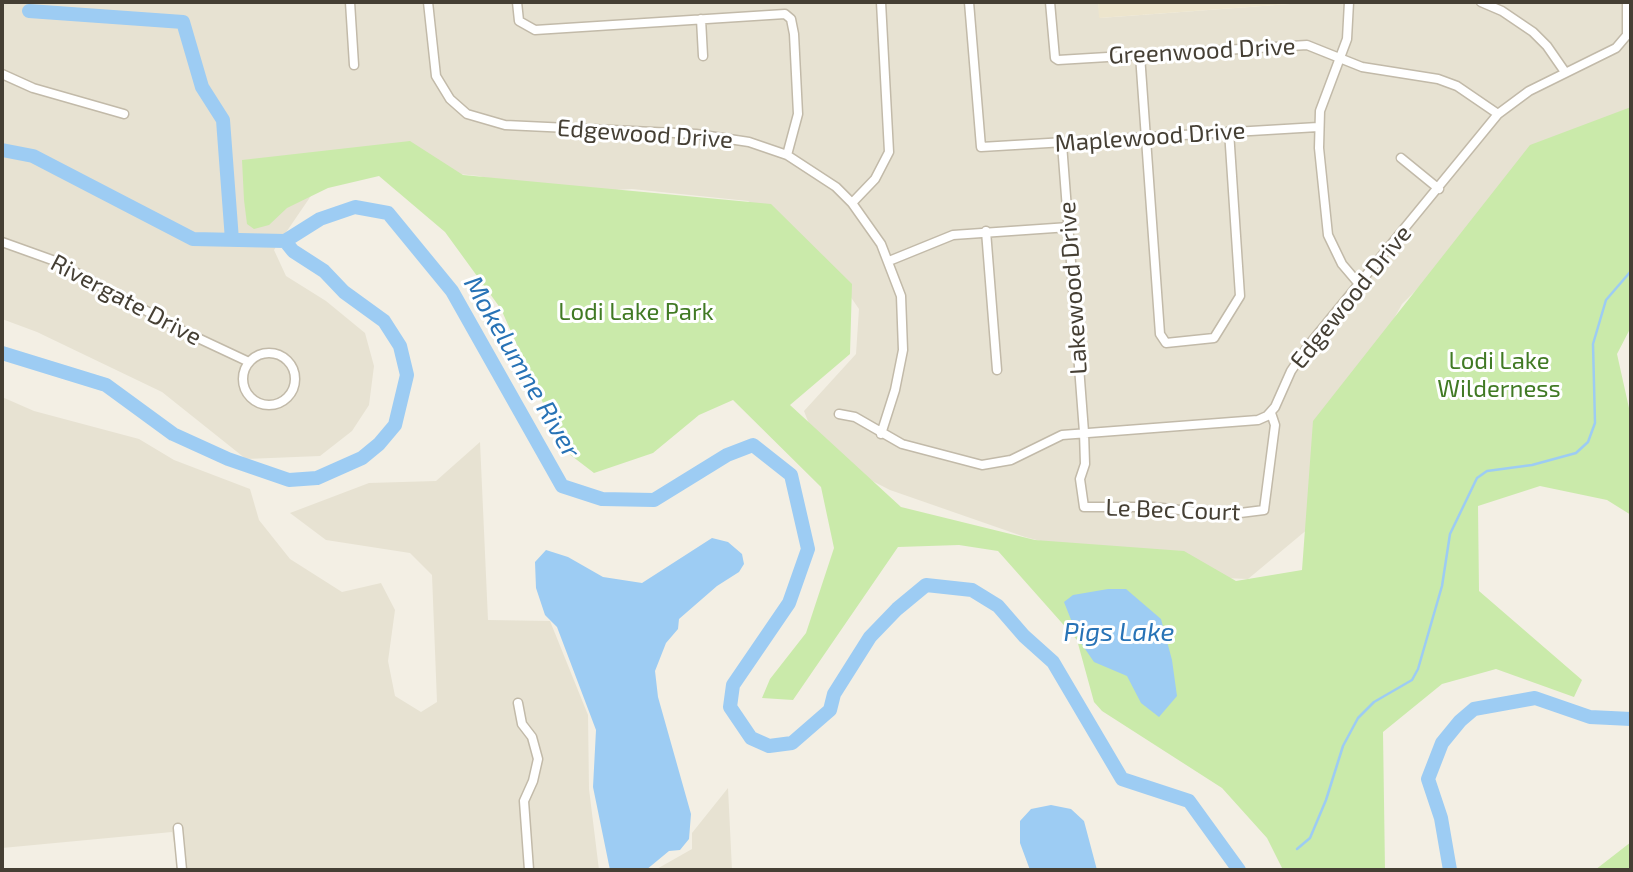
<!DOCTYPE html>
<html>
<head>
<meta charset="utf-8">
<style>
	body { margin:0 }
	#map { position:relative; width:1633px; height:872px; overflow:hidden; background:#f3efe4; font-family:"Exo 2",sans-serif }
	canvas { display:block }
	.frame { position:absolute; inset:0; border:4px solid #453f34; pointer-events:none }
</style>
</head>
<body>
<div id="map">
<canvas width="1633" height="872"></canvas>
<div class="frame"></div>
</div>
<script>
const ctx = document.querySelector('canvas').getContext('2d');
ctx.lineJoin = 'round';
function paint(path, color) { ctx.fillStyle = color; ctx.fill(path, 'evenodd'); }
const shape = rows => new Path2D(rows.map(r => 'M' + r).join(''));
function stroke(path, color, width, dash) { ctx.strokeStyle = color; ctx.lineWidth = width; ctx.lineCap = dash ? 'butt' : 'round'; ctx.setLineDash(dash || []); ctx.stroke(path); }
function write(font, color, halo, rows, align = 'center') {
  ctx.font = font + ' "Exo 2",sans-serif'; ctx.lineWidth = 6; ctx.setLineDash([]); ctx.textBaseline = 'middle'; ctx.strokeStyle = halo; ctx.fillStyle = color; for (const [text, x, y, turn = 0] of rows) {
    ctx.save(); ctx.translate(x, y); ctx.rotate((+turn || 0) * Math.PI / 180); ctx.textAlign = isNaN(turn) ? turn : align; if (halo) ctx.strokeText(text, 0, 0); ctx.fillText(text, 0, 0); ctx.restore();
  }
}
paint(shape([
	[2,2,1098,2,1100,18,1317,2,1631,2,1631,125,1457,250,1402,304,1353,393,1315,523,1248,579,1177,576,1025,537,890,490,821,455,804,411,856,354,859,309,821,254,748,201,632,189,547,194,479,176,377,166,317,187,274,250,286,276,326,301,365,333,374,366,369,405,352,431,320,456,246,459,162,392,37,332,2,319],
	[2,397,34,411,139,439,174,460,250,489,259,520,290,559,342,592,381,583,395,610,388,661,395,696,421,712,437,702,432,575,410,553,326,540,290,513,369,483,436,481,480,442,488,620,550,621,588,715,589,789,599,870,184,870,181,848,175,849,172,832,2,848],
	[728,788,732,870,655,870,692,849,692,833]
]), '#e7e2d2');
paint(shape([
	[1098,2,1316,2,1099,18]
]), '#ede5cd');
paint(shape([
	[1631,107,1631,327,1617,354,1631,417,1631,515,1607,500,1540,486,1478,506,1479,591,1582,680,1574,697,1496,669,1442,684,1383,732,1385,870,1283,870,1267,838,1222,788,1102,711,1094,702,1077,640,998,551,959,545,898,547,793,700,762,698,770,679,806,633,834,548,821,487,733,400,699,415,653,453,594,473,564,450,501,309,445,232,379,176,328,188,287,208,269,225,254,229,247,224,244,200,242,160,410,141,463,175,771,204,852,284,850,354,790,405,901,507,1035,540,1184,551,1236,581,1302,570,1313,421,1530,145],
	[1631,842,1631,870,1595,870]
]), '#caeaaa');
paint(shape([
	[712,538,728,542,742,554,744,564,739,572,717,586,679,619,678,629,666,643,655,671,658,697,691,814,689,839,680,850,669,851,646,870,610,870,593,787,596,730,557,627,545,615,536,588,535,562,546,550,568,557,603,577,642,583],
	[1108,589,1126,589,1161,619,1172,660,1177,696,1159,717,1141,703,1127,676,1094,662,1079,640,1064,602,1073,595],
	[1051,805,1071,809,1084,821,1097,870,1030,870,1020,843,1020,821,1031,809]
]), '#9dccf3');
stroke(shape([
	[1297,849,1310,838,1326,800,1343,746,1358,718,1374,702,1412,680,1418,669,1442,586,1450,534,1477,478,1487,471,1532,465,1576,453,1588,442,1595,423,1593,344,1606,300,1631,271]
]), '#9dccf3', 2.5);
stroke(shape([
	[29,11,183,22,202,87,223,120,232,240],
	[2,150,33,156,193,239,285,241],
	[2,353,106,385,173,434,228,459,289,480,317,478,362,458,379,444,395,425,407,375,400,346,384,321,344,292,324,271,293,251,285,241,320,219,355,207,388,213,452,291,562,486,602,499,654,500,727,455,753,445,791,475,808,549,789,603,733,685,730,707,751,738,769,746,792,743,830,710,834,694,870,637,897,609,926,585,972,590,998,606,1024,636,1053,662,1122,779,1189,801,1239,870],
	[1450,870,1441,818,1428,779,1442,743,1460,721,1474,709,1535,698,1590,717,1631,719]
]), '#9dccf3', 14);
const street = shape([
	[350,2,354,65],
	[428,2,436,76,450,99,467,114,505,125,696,134,749,142,787,155,836,187,852,203,881,244,901,296,903,350,895,390,881,434],
	[517,2,519,21,535,30,785,14,791,19,794,34,798,114,787,155],
	[969,2,981,147,1318,127],
	[1050,2,1055,58,1058,60,1307,45,1362,67,1438,79,1457,86,1498,114],
	[1349,2,1347,39,1320,111,1319,148,1328,235,1342,264,1359,284],
	[1481,2,1502,11,1533,32,1547,46,1565,72],
	[701,19,703,56],
	[1140,55,1160,334,1166,343,1214,338,1240,296,1229,131],
	[2,74,33,88,124,114],
	[1062,144,1084,432,1085,464,1080,479,1084,507,1153,507,1224,515,1264,510,1275,425,1271,413],
	[1401,158,1439,189],
	[852,203,875,179,889,152,881,2],
	[986,231,997,370],
	[2,242,55,261,185,332,249,362],
	[889,261,953,235,1069,227],
	'243 379a26 26 0 1 1 52 0a26 26 0 1 1-52 0Z',
	[839,414,855,417,902,444,982,465,1011,460,1062,435,1258,420,1267,416,1275,407,1291,371,1308,346,1498,114,1529,91,1616,48,1627,35,1627,2],
	[518,703,522,724,532,737,538,759,533,781,524,801,529,870],
	[178,828,182,870]
]);
stroke(street, '#c2baa9', 11);
stroke(street, '#fff', 8);
write('24px', '#453f34', '#fff', [
	["Greenwood Drive",1202,51,-3],
	["Edgewood Drive",645,134,4],
	["Maplewood Drive",1150,137,-4],
	["Lakewood Drive",1073,288,-94],
	["Edgewood Drive",1351,297,-51],
	["Rivergate Drive",126,300,28],
	["Le Bec Court",1173,510,2]
]);
write('24px', '#417a24', '#fff', [
	["Lodi Lake Park",636,312],
	["Lodi Lake",1499,361],
	["Wilderness",1499,389]
]);
write('italic 26px', '#2873b6', '#fff', [
	["Mokelumne River",522,367,60],
	["Pigs Lake",1119,632]
]);
</script>
</body>
</html>
